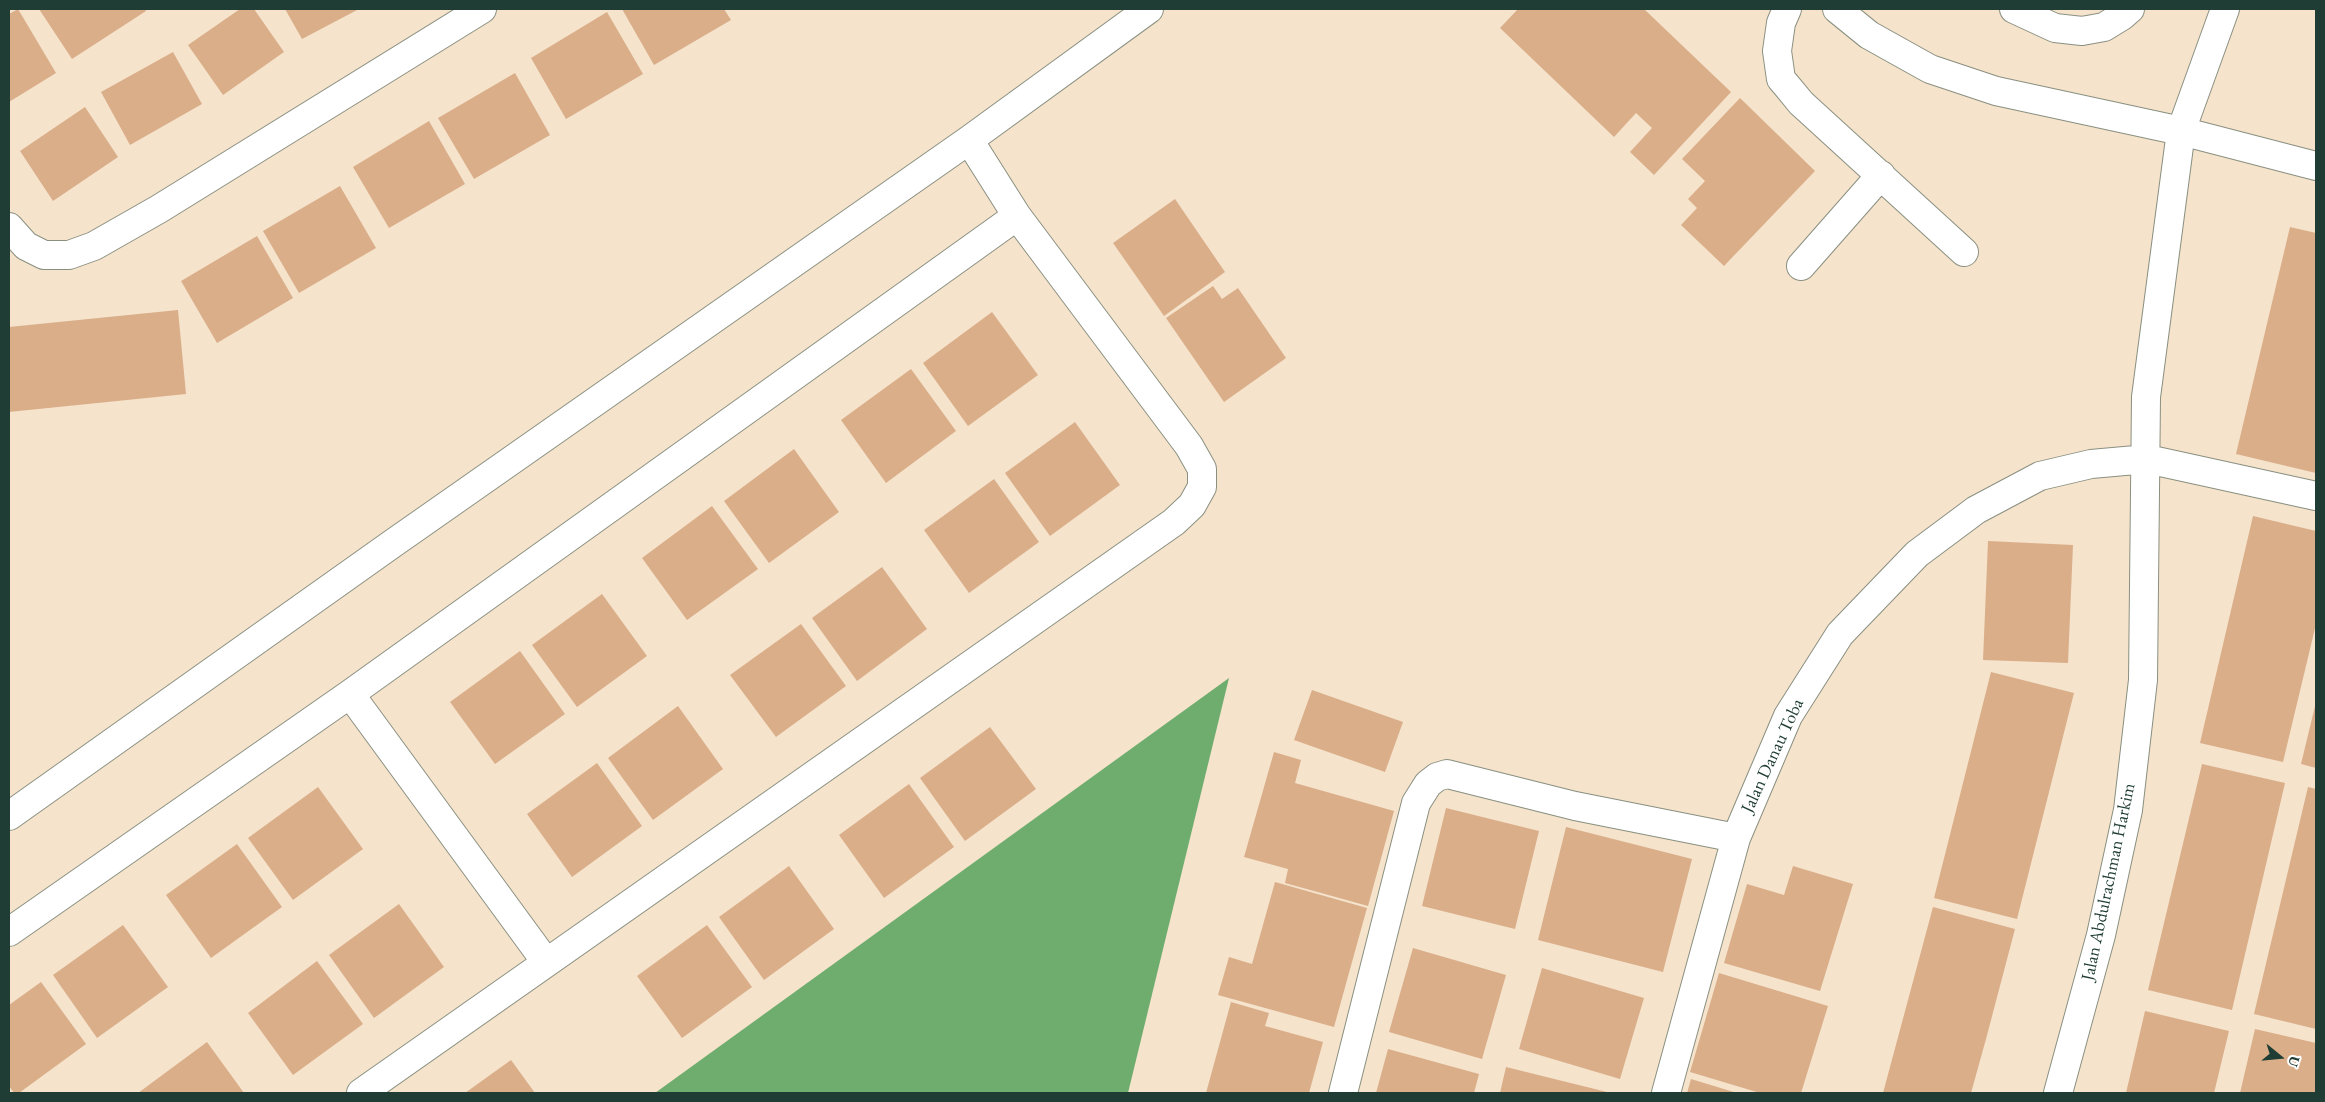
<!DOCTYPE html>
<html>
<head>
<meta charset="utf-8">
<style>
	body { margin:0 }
	#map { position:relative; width:2325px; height:1102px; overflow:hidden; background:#f5e3cc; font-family:"EB Garamond",serif }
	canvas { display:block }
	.frame { position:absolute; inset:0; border:10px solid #1f3d34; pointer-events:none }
	.north { position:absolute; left:2255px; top:1032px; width:50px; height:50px; -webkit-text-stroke:4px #fff; paint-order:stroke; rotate:107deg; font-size:14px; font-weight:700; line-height:20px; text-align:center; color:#1f3d34 }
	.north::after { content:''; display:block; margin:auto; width:18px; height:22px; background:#1f3d34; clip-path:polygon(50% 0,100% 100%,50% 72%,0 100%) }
</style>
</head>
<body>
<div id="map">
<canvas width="2325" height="1102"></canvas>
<div class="frame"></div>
<div class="north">U</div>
</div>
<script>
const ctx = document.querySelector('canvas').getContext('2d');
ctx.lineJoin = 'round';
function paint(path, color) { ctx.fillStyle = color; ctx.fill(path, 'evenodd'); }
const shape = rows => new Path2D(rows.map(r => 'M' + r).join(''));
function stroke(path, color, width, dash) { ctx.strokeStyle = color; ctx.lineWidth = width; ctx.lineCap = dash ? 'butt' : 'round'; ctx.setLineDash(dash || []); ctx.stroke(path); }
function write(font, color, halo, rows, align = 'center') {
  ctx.font = font + ' "EB Garamond",serif'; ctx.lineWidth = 4; ctx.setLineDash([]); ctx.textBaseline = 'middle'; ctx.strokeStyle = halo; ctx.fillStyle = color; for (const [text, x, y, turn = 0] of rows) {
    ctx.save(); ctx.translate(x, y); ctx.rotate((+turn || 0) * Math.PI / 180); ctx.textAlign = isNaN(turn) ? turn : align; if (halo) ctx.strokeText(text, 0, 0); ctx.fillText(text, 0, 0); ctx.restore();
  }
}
paint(shape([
	[1229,678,1128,1093,655,1093]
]), '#6fad6e');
paint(shape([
	[18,9,56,73,9,102,9,14],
	[39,9,145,9,146,11,72,59],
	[240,9,254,9,284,52,223,95,188,45],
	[285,9,359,9,302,39],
	[622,9,724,9,731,20,654,65],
	[1518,9,1644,9,1731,92,1654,175,1630,152,1652,128,1636,113,1614,137,1500,28],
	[607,12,643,74,566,119,531,58],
	[173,52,202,104,130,145,101,92],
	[515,73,550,135,474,179,438,118],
	[1740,98,1815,171,1724,266,1681,225,1697,208,1688,199,1705,181,1682,159],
	[85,107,118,157,53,201,20,151],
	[429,121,465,184,389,228,353,167],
	[340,186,376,248,299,293,263,231],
	[1175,199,1225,272,1164,316,1113,243],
	[2290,227,2316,233,2316,473,2236,454],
	[257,236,293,298,217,343,181,281],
	[1213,286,1222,299,1238,288,1286,358,1224,402,1166,318],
	[178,310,186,394,9,412,9,327],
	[992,312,1038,375,968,426,923,363],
	[911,369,956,431,886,483,841,420],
	[1075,422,1120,485,1050,536,1005,473],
	[794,449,839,512,769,563,724,501],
	[994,479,1039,542,969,593,924,530],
	[712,506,758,569,687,620,642,558],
	[2253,516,2316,531,2316,624,2283,762,2200,743],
	[1988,541,2073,545,2068,663,1983,660],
	[882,567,927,629,857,681,812,618],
	[602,594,647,656,577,707,532,645],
	[801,624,846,686,776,737,730,675],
	[520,651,565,714,495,764,450,702],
	[1991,672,2074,693,2017,919,1934,898],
	[1312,690,1403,722,1385,772,1294,740],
	[2316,702,2316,768,2301,764],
	[678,706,723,769,653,820,608,758],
	[990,727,1036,789,965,841,920,778],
	[1274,752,1301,760,1295,783,1394,811,1368,906,1285,883,1288,869,1244,857],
	[597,763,642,826,572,877,527,814],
	[2202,764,2285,783,2232,1010,2148,990],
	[909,784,954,847,884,898,839,835],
	[318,787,363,849,293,900,248,838],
	[2308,787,2316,789,2316,1029,2254,1014],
	[1446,808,1539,831,1515,929,1422,906],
	[1566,827,1692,859,1663,972,1538,940],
	[237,844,282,907,211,958,166,895],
	[789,866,834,929,764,980,719,917],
	[1793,866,1853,884,1820,991,1724,963,1747,884,1784,895],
	[1275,882,1367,908,1334,1027,1218,995,1229,957,1252,964],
	[399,904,444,967,374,1018,329,955],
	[1933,907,2015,929,1986,1039,1971,1093,1883,1093],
	[123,925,168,987,97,1038,53,975],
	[707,925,752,987,682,1038,637,976],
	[1413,948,1506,975,1482,1059,1389,1032],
	[317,961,363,1024,293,1075,248,1013],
	[1542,968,1644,998,1620,1079,1519,1049],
	[1719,973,1828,1006,1801,1093,1760,1093,1690,1072],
	[41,982,86,1044,19,1093,14,1093,9,1086,9,1005],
	[1231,1002,1269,1013,1265,1026,1323,1042,1309,1093,1206,1093],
	[2145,1011,2229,1031,2214,1093,2126,1093],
	[2255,1029,2316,1043,2316,1093,2240,1093],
	[207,1042,244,1093,138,1093],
	[1388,1049,1479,1074,1474,1093,1376,1093],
	[511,1060,535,1093,465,1093],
	[1506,1067,1611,1093,1500,1093],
	[1691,1079,1737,1093,1687,1093]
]), '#daae89');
const minor = shape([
	[1787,9,1781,23,1777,51,1781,79,1787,86,1801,103,1964,252],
	[1837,9,1869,35,1930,69,1996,91,2181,131,2225,9],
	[2014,9,2055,28,2082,31,2104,27,2122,16,2130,9],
	[9,227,26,246,44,255,69,255,94,246,159,209,482,9],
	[1801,266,1881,175],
	[350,694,546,962],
	[9,816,392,544,969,140,1149,9],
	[9,932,350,694,1017,216],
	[361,1093,1174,522,1192,505,1202,487,1202,469,1189,446,1017,216,969,140],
	[1343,1093,1416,803,1428,784,1437,777,1447,774,1575,806,1736,838],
	[1666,1093,1736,838,1788,716,1840,634,1917,554,1976,510,2040,476,2091,464,2147,459,2316,496],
	[2058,1093,2101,935,2128,810,2143,680,2146,397,2181,131,2316,166]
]);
stroke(minor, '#8a9080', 30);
stroke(minor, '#fff', 28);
write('18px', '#1f3d34', '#fff', [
	["Jalan Danau Toba",1773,756,-65],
	["Jalan Abdulrachman Harkim",2109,882,-78]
]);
</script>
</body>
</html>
